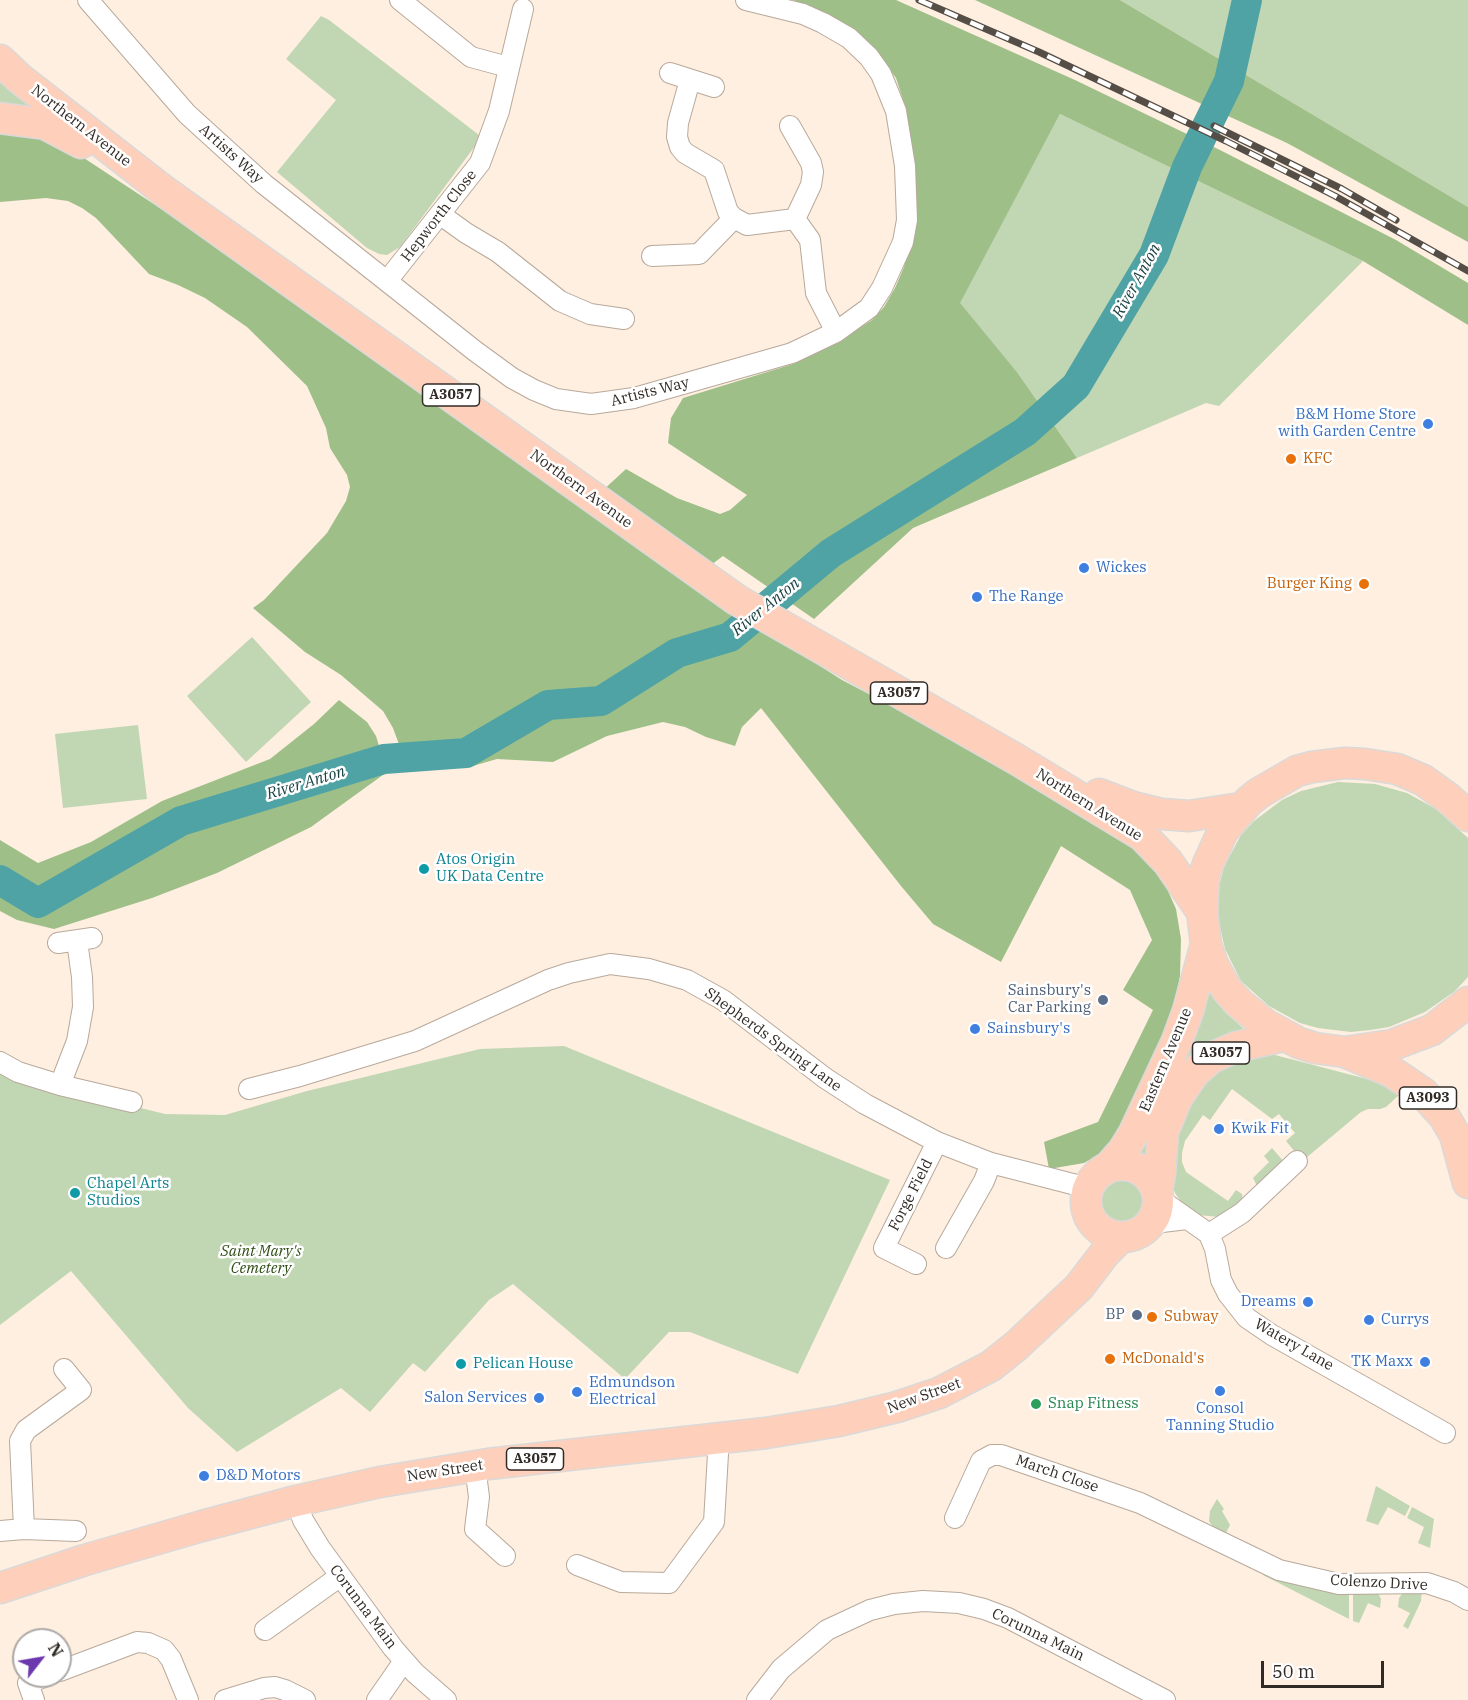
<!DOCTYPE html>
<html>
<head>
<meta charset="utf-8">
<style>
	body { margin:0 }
	#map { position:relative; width:1468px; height:1700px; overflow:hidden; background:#feefe0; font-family:"IBM Plex Serif",serif }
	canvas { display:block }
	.north { position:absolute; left:12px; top:1628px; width:60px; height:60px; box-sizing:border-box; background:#fff; border:2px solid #adaaa8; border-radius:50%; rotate:59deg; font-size:16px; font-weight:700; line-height:24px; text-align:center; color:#312b26 }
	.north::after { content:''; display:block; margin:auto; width:21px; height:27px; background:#6d37ae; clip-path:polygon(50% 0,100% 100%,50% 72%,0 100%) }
	.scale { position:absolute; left:1261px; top:1661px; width:123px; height:27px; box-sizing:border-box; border:3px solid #312b26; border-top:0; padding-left:8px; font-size:18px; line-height:21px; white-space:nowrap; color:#312b26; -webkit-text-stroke:4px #fff; paint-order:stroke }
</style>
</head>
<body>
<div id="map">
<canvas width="1468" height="1700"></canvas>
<div class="north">N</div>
<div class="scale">50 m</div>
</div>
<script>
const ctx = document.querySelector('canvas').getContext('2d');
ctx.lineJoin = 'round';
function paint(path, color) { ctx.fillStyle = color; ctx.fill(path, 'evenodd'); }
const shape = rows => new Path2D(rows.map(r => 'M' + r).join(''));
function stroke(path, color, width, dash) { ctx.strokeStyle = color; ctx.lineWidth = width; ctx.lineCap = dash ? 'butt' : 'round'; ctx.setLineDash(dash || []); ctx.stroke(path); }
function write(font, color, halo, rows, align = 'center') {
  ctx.font = font + ' "IBM Plex Serif",serif'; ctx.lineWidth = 5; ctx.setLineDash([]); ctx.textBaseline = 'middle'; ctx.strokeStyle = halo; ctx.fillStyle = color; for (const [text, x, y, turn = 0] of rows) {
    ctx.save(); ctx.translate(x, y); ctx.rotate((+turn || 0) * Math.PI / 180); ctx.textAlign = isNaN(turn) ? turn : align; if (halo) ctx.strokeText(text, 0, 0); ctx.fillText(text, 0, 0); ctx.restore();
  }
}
paint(shape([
	[1120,0,1468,0,1468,207],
	[321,16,329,20,479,135,475,146,400,247,387,255,379,254,367,248,277,172,336,100,286,59],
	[0,68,55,111,0,109],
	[1060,114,1363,261,1219,406,1206,403,1077,458,1017,372,959,303],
	[252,637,311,702,246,762,187,696],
	[138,725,147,799,63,808,55,734],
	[1338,782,1375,784,1407,793,1436,809,1468,838,1468,977,1455,991,1425,1012,1389,1027,1370,1030,1351,1032,1318,1028,1300,1023,1269,1006,1241,981,1225,949,1218,918,1219,886,1224,867,1241,835,1254,821,1282,800,1301,791],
	[1208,991,1225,1012,1245,1030,1224,1041,1148,1165,1133,1158],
	[564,1046,890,1180,798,1374,690,1332,669,1332,625,1379,513,1284,489,1300,425,1372,413,1363,370,1412,341,1388,237,1452,188,1408,71,1271,0,1325,0,1065,100,1098,165,1114,225,1115,307,1091,480,1049],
	[1271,1054,1367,1079,1401,1093,1386,1107,1380,1109,1368,1109,1361,1112,1306,1158,1296,1153,1286,1141,1295,1133,1279,1114,1272,1119,1232,1089,1210,1120,1203,1115,1185,1141,1182,1153,1182,1162,1186,1172,1228,1201,1236,1190,1242,1194,1243,1200,1242,1204,1219,1217,1198,1215,1184,1206,1175,1193,1172,1185,1181,1107,1223,1063],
	[1272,1148,1285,1163,1260,1186,1257,1186,1253,1178,1269,1162,1264,1156],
	'1093 1202a29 29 0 1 1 58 0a29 29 0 1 1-58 0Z',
	[1376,1486,1410,1506,1405,1516,1388,1507,1378,1525,1366,1521],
	[1217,1499,1224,1509,1222,1511,1230,1525,1224,1537,1215,1530,1209,1521,1210,1511],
	[1412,1507,1434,1519,1430,1548,1418,1543,1424,1527,1407,1518],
	[1266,1569,1349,1587,1349,1619,1263,1575],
	[1353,1586,1378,1593,1381,1599,1380,1608,1368,1603,1359,1623,1353,1621],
	[1422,1589,1421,1601,1408,1629,1403,1626,1410,1613,1398,1607,1399,1598,1404,1591]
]), '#c1d6b3');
paint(shape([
	[793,0,896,0,1075,80,1220,150,1396,240,1468,283,1468,325,1363,261,1060,114,960,303,1017,372,1077,458,913,528,814,619,723,556,688,582,842,680,957,740,1124,838,1161,875,1176,909,1181,939,1180,976,1171,1021,1121,1133,1104,1152,1084,1163,1049,1169,1044,1142,1098,1122,1153,1010,1123,990,1152,940,1130,890,1061,846,1001,962,933,924,901,886,761,708,742,727,735,746,706,737,685,727,663,722,607,736,553,762,497,759,466,768,401,767,400,747,393,728,383,711,341,675,305,652,253,608,264,600,327,533,346,501,350,487,347,475,330,448,326,428,307,386,247,327,205,298,178,285,149,274,96,218,82,208,68,201,46,198,0,202,0,128,49,135,222,249,588,504,626,469,677,498,720,514,730,510,747,495,668,443,671,418,683,398,793,364,849,335,872,320,884,307,895,288,904,267,912,228,910,138,906,109,896,78,885,63,861,36,842,22],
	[975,0,1120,0,1468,207,1468,242,1287,143],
	[339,700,367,722,376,736,387,772,311,827,217,873,152,898,54,929,17,920,0,911,0,840,38,863,91,842,162,801,270,759,314,724]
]), '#9fbf89');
stroke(shape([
	[0,880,38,903,181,821,384,759,466,753,548,705,601,701,677,653,730,637,831,553,1025,432,1076,386,1154,255,1187,167,1229,81,1247,0]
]), '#4fa3a4', 30);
const minor = shape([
	[88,0,187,114,264,184,475,351,512,378,534,390,556,399,591,404,634,398,792,353,836,332,869,308,882,288,903,242,907,220,905,166,896,111,881,74,869,57,849,38,823,23,803,14,746,0],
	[400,0,471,57,508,67],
	[670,73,714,87],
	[690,80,678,123,677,137,680,147,685,153,714,170,728,212,734,218],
	[790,126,811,163,813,172,811,185,795,219],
	[441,215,466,233,498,252,560,301,590,314,624,319],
	[652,256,699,254,734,218,747,225,795,219,810,240,816,293,836,332],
	[387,281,480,163,499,111,523,9],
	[58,943,92,938],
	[0,1062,18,1072,60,1085,132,1102],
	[60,1085,77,1041,83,1007,82,977,77,941],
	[249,1089,300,1076,415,1041,548,980,569,973,610,964,649,969,687,980,723,1000,825,1078,865,1104,937,1142,991,1163,1088,1188],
	[1158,1198,1209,1234,1215,1249,1221,1280,1228,1294,1247,1318,1272,1335,1445,1433],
	[1148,1227,1162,1222,1187,1219],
	[1209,1234,1242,1213,1297,1161],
	[946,1248,984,1181,991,1163],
	[916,1264,884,1248,937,1142],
	[475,1466,479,1497,475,1529,505,1556],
	[296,1501,303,1520,320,1548,393,1648,415,1673,446,1700],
	[955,1518,981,1461,992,1455,1001,1455,1140,1503,1279,1570,1339,1584,1427,1583,1454,1592,1468,1600],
	[24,1529,20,1441,26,1430,81,1390,64,1369],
	[0,1531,24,1529,76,1531],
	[577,1565,621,1582,669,1583,714,1522,718,1454,716,1439],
	[265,1630,339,1577],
	[60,1671,137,1642,148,1643,164,1650,171,1659,188,1700],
	[34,1700,28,1683,47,1676],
	[225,1700,264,1688,275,1687,285,1690,305,1700],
	[377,1700,404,1661],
	[757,1700,781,1669,827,1630,870,1610,894,1604,923,1601,959,1603,984,1609,1008,1618,1165,1700]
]);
const primary = shape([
	[0,60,19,78,164,191,737,600,1016,759,1143,836,1168,862,1202,912],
	[0,118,45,124,81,143],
	[1099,794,1133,807,1162,814,1189,816,1241,808],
	[1468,816,1448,798,1423,780,1397,769,1365,764,1345,763,1312,767,1297,771,1259,793,1249,801,1223,831,1208,864,1204,876,1202,912,1206,944,1212,963,1227,990,1240,1004,1266,1025,1299,1043,1315,1048,1345,1052,1392,1045,1432,1030,1468,1002],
	[1347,1053,1392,1072,1423,1093,1444,1116,1455,1135,1468,1183],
	'1086 1201a36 36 0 1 1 72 0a36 36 0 1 1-72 0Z',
	[1108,1168,1123,1151,1134,1133,1177,1041,1188,1011,1206,944],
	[1157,1191,1160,1174,1163,1132,1177,1098,1194,1073,1211,1058,1236,1047,1284,1036],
	[0,1588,85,1560,202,1526,296,1501,380,1482,488,1464,766,1433,839,1421,897,1407,939,1393,991,1366,1016,1346,1079,1287,1105,1253,1120,1238]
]);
stroke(minor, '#b8a99b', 22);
stroke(primary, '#dad9d8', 33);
stroke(minor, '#fff', 20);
stroke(primary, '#fed0bc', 30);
const rail = shape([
	[919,0,1039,52,1226,141,1335,196,1468,271],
	[1214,126,1342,189,1396,220]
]);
stroke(rail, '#554e47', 7);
stroke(rail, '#fff', 4.5, [14]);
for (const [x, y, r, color] of [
	[1428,424,6,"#3f7fe0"],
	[1291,459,6,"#e8710a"],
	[1084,568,6,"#3f7fe0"],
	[1364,584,6,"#e8710a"],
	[977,597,6,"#3f7fe0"],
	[424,869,6,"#0f9aa8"],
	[1103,1000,6,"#5c6f8a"],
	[975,1029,6,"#3f7fe0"],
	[1219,1129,6,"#3f7fe0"],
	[75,1193,6,"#0f9aa8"],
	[1308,1302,6,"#3f7fe0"],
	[1137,1315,6,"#5c6f8a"],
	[1152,1317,6,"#e8710a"],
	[1369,1320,6,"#3f7fe0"],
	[1110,1359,6,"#e8710a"],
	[1425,1362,6,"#3f7fe0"],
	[461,1364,6,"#0f9aa8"],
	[1220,1391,6,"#3f7fe0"],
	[577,1392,6,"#3f7fe0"],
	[539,1398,6,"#3f7fe0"],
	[1036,1404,6,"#2e9e5b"],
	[204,1476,6,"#3f7fe0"]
]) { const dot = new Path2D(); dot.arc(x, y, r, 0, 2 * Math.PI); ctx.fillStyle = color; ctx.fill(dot); stroke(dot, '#fff', 2); }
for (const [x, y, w] of [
	[451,395,57],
	[899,693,57],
	[1221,1053,57],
	[1428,1098,57],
	[535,1459,57]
]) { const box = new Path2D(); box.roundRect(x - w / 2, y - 11, w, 22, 4.5); ctx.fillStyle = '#fff'; ctx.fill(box); stroke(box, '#312b26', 1.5); }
write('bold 14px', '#312b26', null, [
	["A3057",451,395],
	["A3057",899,693],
	["A3057",1221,1053],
	["A3093",1428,1098],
	["A3057",535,1459]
]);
write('15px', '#312b26', '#fff', [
	["Northern Avenue",81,126,38],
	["Artists Way",231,154,42],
	["Hepworth Close",439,216,-52],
	["Artists Way",650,392,-14],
	["Northern Avenue",581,489,36],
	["Northern Avenue",1089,805,32],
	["Shepherds Spring Lane",773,1040,36],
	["Eastern Avenue",1166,1060,-67],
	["Forge Field",911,1195,-63],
	["Watery Lane",1294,1345,30],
	["New Street",924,1396,-20],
	["New Street",445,1471,-9],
	["March Close",1057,1474,19],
	["Colenzo Drive",1379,1583,3],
	["Corunna Main",363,1607,53],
	["Corunna Main",1038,1635,26]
]);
write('15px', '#366cbe', '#fff', [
	["B&M Home Store",1416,415,"right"],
	["with Garden Centre",1416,432,"right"],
	["Wickes",1096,568],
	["The Range",989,597],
	["Sainsbury's",987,1029],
	["Kwik Fit",1231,1129],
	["Dreams",1296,1302,"right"],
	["Currys",1381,1320],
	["TK Maxx",1413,1362,"right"],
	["Edmundson",589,1383],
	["Electrical",589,1400],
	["Salon Services",527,1398,"right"],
	["Consol",1220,1409,"center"],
	["Tanning Studio",1220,1426,"center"],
	["D&D Motors",216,1476]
], 'left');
write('15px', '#c56008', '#fff', [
	["KFC",1303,459],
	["Burger King",1352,584,"right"],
	["Subway",1164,1317],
	["McDonald's",1122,1359]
], 'left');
write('15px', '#0d838f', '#fff', [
	["Atos Origin",436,860],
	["UK Data Centre",436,877],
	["Chapel Arts",87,1184],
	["Studios",87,1201],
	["Pelican House",473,1364]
], 'left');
write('15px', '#4e5e75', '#fff', [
	["Sainsbury's",1091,991],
	["Car Parking",1091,1008],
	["BP",1125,1315]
], 'right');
write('italic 15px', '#2e4c14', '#fff', [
	["Saint Mary's",261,1252],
	["Cemetery",261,1269]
]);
write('15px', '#27864d', '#fff', [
	["Snap Fitness",1048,1404]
], 'left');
write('italic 16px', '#184041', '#fff', [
	["River Anton",1137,281,-61],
	["River Anton",766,607,-39],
	["River Anton",306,783,-17]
]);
</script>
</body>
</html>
